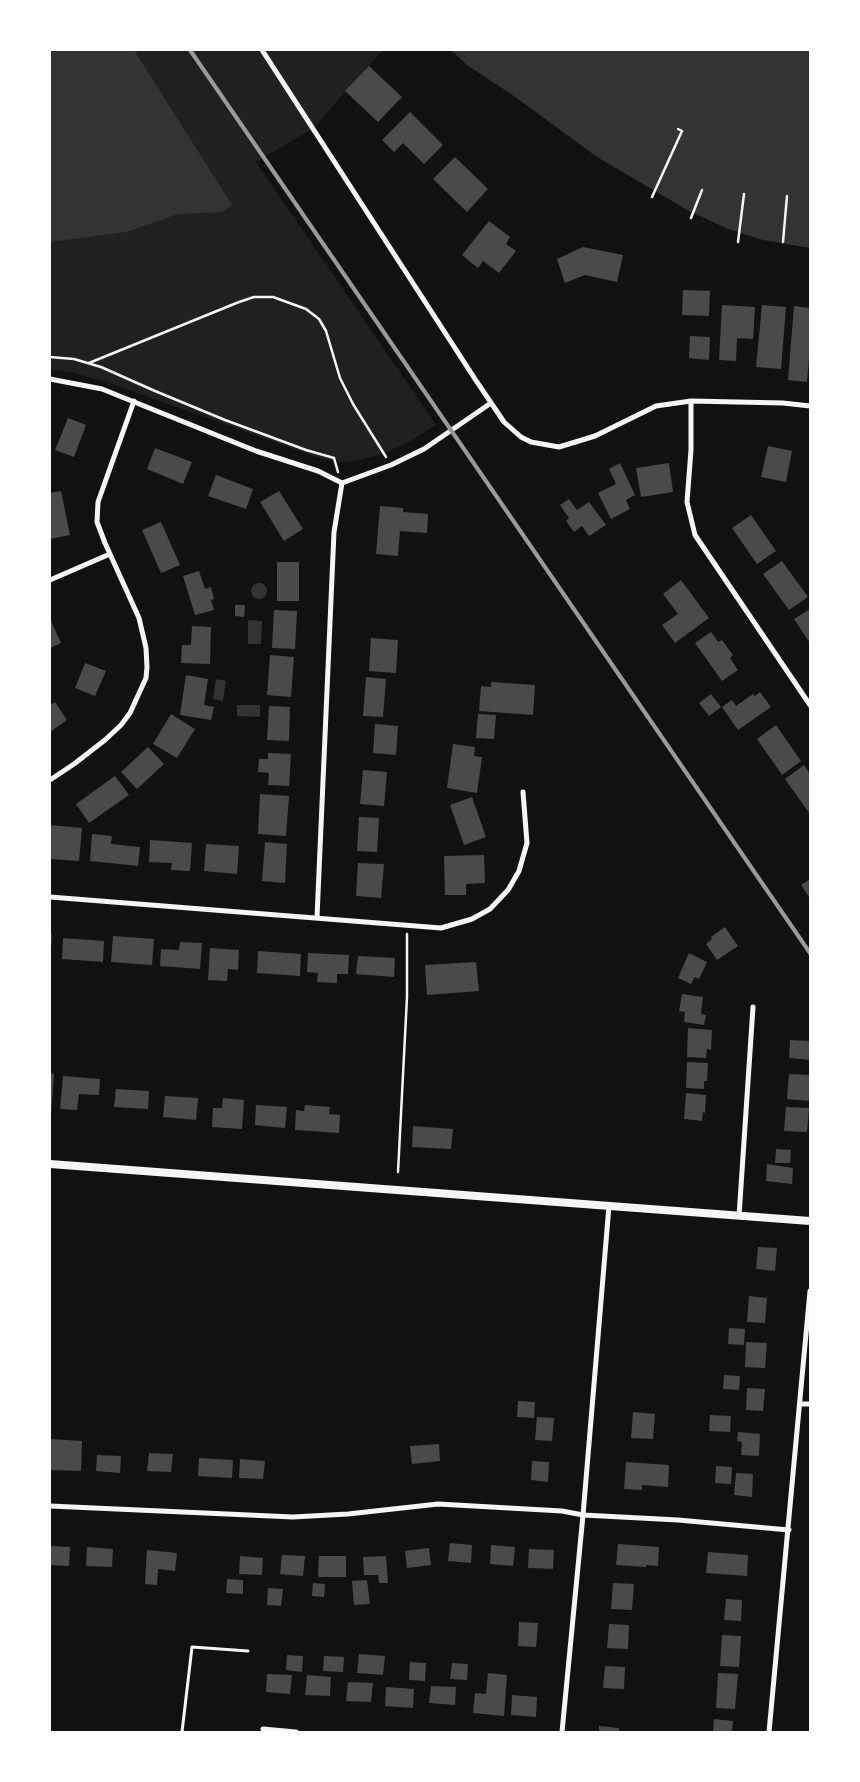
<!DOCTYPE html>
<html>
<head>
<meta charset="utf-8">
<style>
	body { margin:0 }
	#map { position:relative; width:860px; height:1782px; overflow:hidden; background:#111; font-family:Helvetica,sans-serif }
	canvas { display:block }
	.frame { position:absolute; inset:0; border:51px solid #fff; pointer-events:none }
</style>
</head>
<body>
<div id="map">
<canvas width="860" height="1782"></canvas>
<div class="frame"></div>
</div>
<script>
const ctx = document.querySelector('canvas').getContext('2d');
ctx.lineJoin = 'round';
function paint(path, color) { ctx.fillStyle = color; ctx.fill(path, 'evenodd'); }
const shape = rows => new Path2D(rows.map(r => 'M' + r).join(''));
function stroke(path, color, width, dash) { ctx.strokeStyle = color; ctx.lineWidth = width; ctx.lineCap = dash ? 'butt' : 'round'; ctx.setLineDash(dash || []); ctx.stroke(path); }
paint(shape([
	[50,50,383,50,312,129,256,162,436,425,410,441,383,454,355,461,339,462,322,459,104,381,70,372,50,369]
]), '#202020');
paint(shape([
	[50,50,134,50,232,205,222,212,178,214,126,232,50,242],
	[451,50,810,50,810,248,763,240,728,229,689,211,597,157,514,96,467,65],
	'251 591a8 8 0 1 1 16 0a8 8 0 1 1-16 0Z',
	[248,620,262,621,261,644,248,644],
	[216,679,226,681,223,701,213,699],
	[237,705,260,705,260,717,237,716]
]), '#333');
paint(shape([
	[369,66,402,97,378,122,345,91],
	[410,112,443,145,424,164,403,143,394,152,382,140],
	[455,157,488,189,467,212,433,179],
	[489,221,510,237,506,244,516,251,499,273,483,261,478,268,462,255],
	[583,247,623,255,617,282,585,275,565,283,557,259],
	[683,290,710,291,709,316,682,315],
	[722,305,755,307,753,339,737,338,736,361,719,360],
	[762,305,786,307,781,369,756,367],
	[794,306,810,308,810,347,807,382,788,380],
	[690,336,710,337,709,360,689,358],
	[68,418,86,425,74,457,55,450],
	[768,446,792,451,786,482,761,477],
	[155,448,192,462,183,484,147,469],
	[620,463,635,495,626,500,630,509,611,519,598,493,616,484,609,469],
	[669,463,673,492,641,497,636,468],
	[216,475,253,489,246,509,208,496],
	[61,491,70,535,50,539,50,493],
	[279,491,303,529,284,541,260,502],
	[569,499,577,510,589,502,606,525,589,536,582,526,574,532,566,521,569,518,560,505],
	[380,506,403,508,403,512,428,514,427,533,400,531,398,556,376,554],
	[751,515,776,551,757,564,732,528],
	[161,522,180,565,161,573,142,530],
	[782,561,808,597,789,610,763,574],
	[277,562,299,562,299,601,277,601],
	[199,571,205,589,211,587,214,599,211,600,214,610,195,615,183,576],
	[681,580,709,618,675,643,662,625,678,614,663,594],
	[235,605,245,605,244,617,235,616],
	[810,609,810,643,794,619],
	[274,610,297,611,295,649,272,648],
	[50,621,51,621,61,643,50,648],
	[192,626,211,627,210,664,181,663,182,645,191,645],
	[711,632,718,642,722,640,733,655,730,658,738,670,722,681,695,643],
	[371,638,398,640,396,673,369,671],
	[270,655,294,657,291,697,267,695],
	[85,663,106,671,95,696,75,688],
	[186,675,208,679,204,705,214,707,211,720,180,715],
	[366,677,386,679,383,717,363,716],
	[491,682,535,685,533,715,479,711,481,686,491,687],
	[760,692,771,707,738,730,722,707,732,700,736,706,753,694,755,696],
	[711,694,721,707,709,716,699,703],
	[55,702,67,720,50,732,50,705],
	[269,706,290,707,289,741,267,740],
	[171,714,195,729,177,758,153,744],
	[478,714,496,715,494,739,476,738],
	[375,724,398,726,396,755,373,753],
	[776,725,801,761,782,775,757,739],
	[453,744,475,747,474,756,482,757,477,793,447,788],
	[148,747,164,764,137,789,121,772],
	[268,753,291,754,289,786,268,785,269,773,258,772,259,759,268,759],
	[804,765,810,774,810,814,785,779],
	[363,770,387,772,384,806,360,804],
	[115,776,129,795,89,823,76,804],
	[260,794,289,796,286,836,258,834],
	[472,797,486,837,464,845,450,805],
	[359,817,379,818,377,852,357,851],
	[50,825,82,828,79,861,50,859],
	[92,834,112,836,111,844,140,847,138,866,90,861],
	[150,840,192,843,190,871,171,870,172,863,149,862],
	[265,842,287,844,285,883,262,881],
	[206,844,239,846,237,874,204,871],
	[484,855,485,883,466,884,466,895,445,895,444,856],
	[358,863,384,864,381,898,356,896],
	[810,879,810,896,809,897,801,885],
	[725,927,738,946,717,960,706,944,712,939,711,937],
	[50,934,52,934,51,949,50,948],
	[113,936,154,939,152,965,111,962],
	[63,938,104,941,103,962,62,959],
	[180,942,202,943,200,969,160,966,161,949,179,950],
	[210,948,239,950,238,970,228,969,227,981,208,980],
	[258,951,301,954,300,976,257,973],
	[308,953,349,955,348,974,337,974,337,983,317,982,318,973,307,972],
	[689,953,707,962,699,979,695,977,691,984,678,978],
	[358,956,395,958,394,977,356,974],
	[476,962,479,991,427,995,425,965],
	[682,994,703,997,701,1014,706,1015,704,1025,684,1022,685,1012,679,1011],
	[688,1028,712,1030,711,1050,707,1049,706,1058,687,1057],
	[790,1040,810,1041,810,1060,789,1058],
	[687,1062,708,1063,707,1081,704,1081,704,1089,686,1088],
	[50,1073,54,1074,51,1115,50,1115],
	[789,1074,810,1075,810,1101,787,1099],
	[63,1076,100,1079,99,1095,79,1094,77,1110,60,1109],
	[116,1089,149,1091,148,1109,114,1107],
	[686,1093,706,1095,705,1113,703,1112,702,1121,684,1119],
	[165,1096,198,1098,196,1120,163,1117],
	[223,1098,244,1100,242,1129,212,1127,213,1108,222,1108],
	[256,1105,287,1107,285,1128,255,1125],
	[305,1105,330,1107,329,1114,340,1115,339,1133,295,1130,296,1110,304,1111],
	[786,1107,809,1108,807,1132,784,1131],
	[413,1126,453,1129,451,1149,412,1147],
	[776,1149,791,1150,790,1163,775,1163],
	[767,1164,793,1168,792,1184,766,1181],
	[758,1247,777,1248,775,1271,756,1269],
	[749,1296,767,1298,765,1323,747,1322],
	[729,1328,745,1329,744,1345,728,1344],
	[746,1342,767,1343,765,1368,745,1367],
	[724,1375,740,1376,739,1390,723,1389],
	[747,1388,765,1389,763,1411,746,1410],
	[518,1401,535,1402,534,1418,517,1417],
	[633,1412,655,1414,653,1439,631,1438],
	[710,1415,731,1416,730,1432,709,1431],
	[537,1417,554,1418,552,1441,535,1440],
	[738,1432,760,1434,759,1456,741,1455,742,1442,737,1441],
	[50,1439,82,1441,81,1471,50,1470],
	[439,1444,440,1461,412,1464,410,1446],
	[149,1453,173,1454,171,1472,147,1471],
	[97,1455,121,1456,120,1473,96,1471],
	[199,1458,233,1460,232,1478,198,1476],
	[240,1459,265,1461,263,1479,239,1478],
	[532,1461,549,1462,548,1482,531,1480],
	[626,1462,669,1465,668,1487,642,1485,642,1490,624,1489],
	[716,1466,732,1467,731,1484,715,1483],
	[736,1473,753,1474,752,1497,734,1495],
	[450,1543,472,1545,471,1563,448,1561],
	[618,1544,659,1547,658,1566,646,1565,646,1567,616,1565],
	[491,1545,515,1547,513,1566,490,1564],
	[50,1546,70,1547,69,1566,50,1565],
	[87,1547,113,1549,112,1567,86,1566],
	[429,1548,431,1565,407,1568,405,1551],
	[529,1549,554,1550,553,1569,528,1568],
	[147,1550,177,1553,175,1571,158,1569,157,1585,145,1584],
	[708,1552,748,1555,747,1576,706,1573],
	[282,1555,305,1556,303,1576,280,1574],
	[240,1556,263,1558,262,1575,239,1574],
	[319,1556,346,1556,346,1577,318,1577],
	[386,1556,388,1583,379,1583,378,1575,364,1575,363,1557],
	[227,1579,243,1580,243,1594,226,1593],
	[367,1580,370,1604,354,1605,352,1581],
	[313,1583,325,1584,324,1597,312,1596],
	[613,1583,634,1584,632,1610,611,1609],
	[268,1588,283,1589,281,1606,267,1605],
	[726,1599,742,1600,741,1621,724,1620],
	[519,1622,538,1623,536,1647,518,1646],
	[609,1624,629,1625,628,1649,607,1648],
	[722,1635,741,1636,739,1667,720,1666],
	[359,1654,385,1656,383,1675,357,1673],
	[287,1655,303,1656,302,1672,286,1670],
	[324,1656,344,1657,343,1672,323,1671],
	[410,1662,426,1663,425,1681,409,1680],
	[452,1663,468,1664,467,1680,450,1679],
	[605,1666,625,1667,624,1689,603,1688],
	[488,1673,507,1675,504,1716,473,1713,475,1693,486,1694],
	[718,1673,738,1674,735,1709,716,1708],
	[267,1674,292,1675,290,1694,266,1692],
	[307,1675,331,1677,330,1696,305,1695],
	[348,1682,373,1683,371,1702,346,1701],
	[431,1686,456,1687,455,1705,429,1703],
	[386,1687,414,1689,413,1708,385,1706],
	[512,1695,537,1697,536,1717,511,1715],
	[714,1719,733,1721,732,1732,713,1732],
	[599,1726,619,1728,619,1732,599,1732]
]), '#4a4a4a');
stroke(shape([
	[652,197,682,131,678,129],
	[691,218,702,190],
	[738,242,744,194],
	[783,242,787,196],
	[50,357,74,359,101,367,155,391,225,420,306,450,334,458,338,472],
	[89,363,239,302,254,297,273,297,306,309,319,319,326,331,340,378,353,404,386,457],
	[398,1172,407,997,407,934]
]), '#f5f5f5', 2.5);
stroke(shape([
	[182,1732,192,1647,248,1651]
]), '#f5f5f5', 3);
stroke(shape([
	[262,50,475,379,504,422,521,437,531,442,559,447,595,436,656,406,691,401,783,403,810,406],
	[50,379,102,389,256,451,318,471,342,483,391,465,424,449,491,403],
	[691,401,691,450,687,502,695,535,810,705],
	[50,580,110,554],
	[50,780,74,764,105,740,121,725,130,713,146,678,147,667,146,648,139,618,105,543,97,522,98,502,134,401],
	[50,897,441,928,472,919,490,909,508,890,519,871,527,843,523,792],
	[317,917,334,532,342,483],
	[739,1216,753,1007],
	[800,1404,810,1404],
	[50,1506,293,1517,348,1514,438,1504,562,1511,583,1515,678,1520,789,1530],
	[263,1729,296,1732],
	[562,1732,583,1515,609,1206],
	[769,1732,810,1291]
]), '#f5f5f5', 5);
stroke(shape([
	[50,1164,810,1221]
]), '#f5f5f5', 8);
stroke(shape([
	[190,50,810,953]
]), '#9a9a9a', 4);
</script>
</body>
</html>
